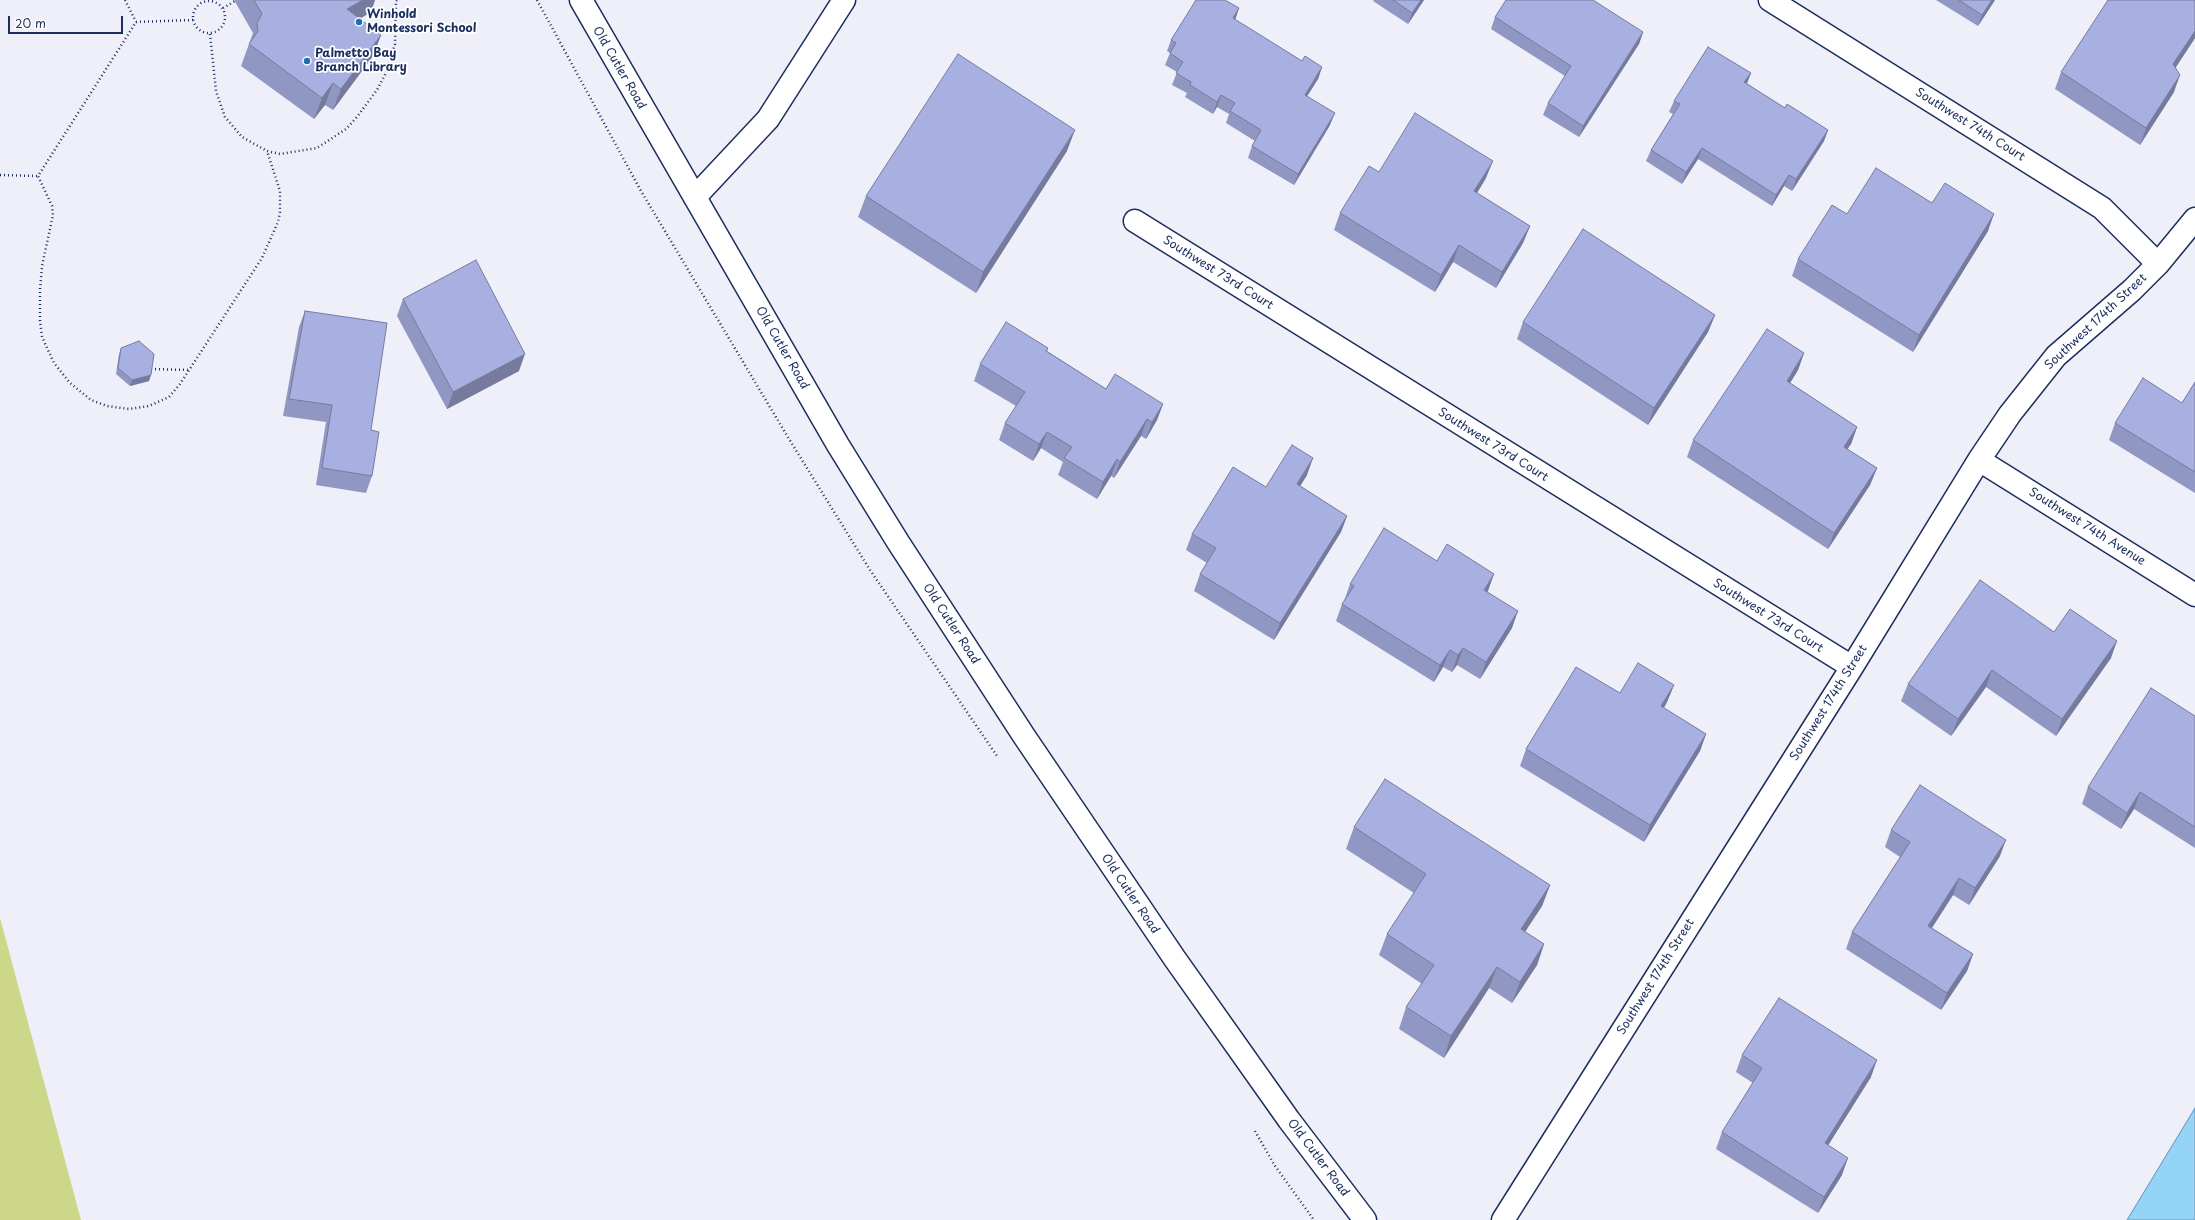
<!DOCTYPE html>
<html>
<head>
<meta charset="utf-8">
<style>
	body { margin:0 }
	#map { position:relative; width:2195px; height:1220px; overflow:hidden; background:#eeeff9; font-family:"Playpen Sans",sans-serif }
	canvas { display:block }
	.scale { position:absolute; left:8px; top:16px; width:115px; height:18px; box-sizing:border-box; border:2px solid #1b2f5e; border-top:0; padding-left:5px; font-size:12px; line-height:14px; white-space:nowrap; color:#1b2f5e; -webkit-text-stroke:3px #fff; paint-order:stroke }
</style>
</head>
<body>
<div id="map">
<canvas width="2195" height="1220"></canvas>
<div class="scale">20 m</div>
</div>
<script>
const ctx = document.querySelector('canvas').getContext('2d');
ctx.lineJoin = 'round';
function paint(path, color) { ctx.fillStyle = color; ctx.fill(path, 'evenodd'); }
const shape = rows => new Path2D(rows.map(r => 'M' + r).join(''));
function stroke(path, color, width, dash) { ctx.strokeStyle = color; ctx.lineWidth = width; ctx.lineCap = dash ? 'butt' : 'round'; ctx.setLineDash(dash || []); ctx.stroke(path); }
function write(font, color, halo, rows, align = 'center') {
  ctx.font = font + ' "Playpen Sans",sans-serif'; ctx.lineWidth = 3.5; ctx.setLineDash([]); ctx.textBaseline = 'middle'; ctx.strokeStyle = halo; ctx.fillStyle = color; for (const [text, x, y, turn = 0] of rows) {
    ctx.save(); ctx.translate(x, y); ctx.rotate((+turn || 0) * Math.PI / 180); ctx.textAlign = isNaN(turn) ? turn : align; if (halo) ctx.strokeText(text, 0, 0); ctx.fillText(text, 0, 0); ctx.restore();
  }
}
paint(shape([
	[0,917,0,918,81,1220,0,1220]
]), '#ccd78a');
const water = shape([
	[2195,1108,2195,1220,2127,1220,2195,1108]
]);
paint(water, '#94d4f6');
stroke(water, '#6492b9', 1);
const minor = shape([
	[1770,0,2102,208,2158,264],
	[695,197,768,119,844,0],
	[1135,221,1852,667],
	[1979,460,2195,595],
	[1503,1220,1852,667,1979,460,2010,414,2056,356,2132,290,2158,264,2195,219]
]);
const major = shape([
	[581,0,838,445,898,542,1024,736,1175,959,1289,1120,1365,1220]
]);
stroke(minor, '#1b2f5e', 25);
stroke(major, '#1b2f5e', 25);
stroke(shape([
	[125,0,136,22],
	[537,0,641,191,789,439,870,570,997,756],
	'193 17a16 16 0 1 1 32 0a16 16 0 1 1-32 0Z',
	[223,8,235,1],
	[193,20,136,22,38,176,52,206,53,215,42,266,40,290,40,321,42,337,54,363,70,383,91,400,107,406,129,409,149,406,169,397,180,384,262,258,278,222,280,212,280,191,267,151,280,154,317,148,346,129,357,117,377,90,386,73,395,44,396,1,397,0],
	[210,34,216,91,225,117,242,137,267,151],
	[0,175,37,176],
	[151,369,189,370],
	[1255,1131,1275,1166,1314,1220]
]), '#1b2f5e', 2.5, [1, 3]);
stroke(minor, '#fff', 22);
stroke(major, '#fff', 22);
paint(shape([
	[234,0,375,0,371,12,360,19,381,35,373,56,333,110,325,105,314,119,241,66,253,33],
	[1374,0,1424,0,1408,24,1373,1],
	[1936,0,1995,0,1978,26],
	[2195,0,2195,38,2175,68,2174,92,2140,145,2055,89,2061,72],
	[1239,8,1235,20,1302,61,1322,67,1318,79,1307,96,1330,125,1294,185,1248,158,1252,146,1255,141,1226,123,1229,114,1217,107,1213,114,1185,97,1187,93,1172,85,1177,72,1165,65,1170,53,1167,51,1171,40],
	[1495,17,1643,32,1639,44,1579,137,1543,115,1548,103,1565,76,1491,29],
	[1751,73,1747,84,1785,108,1828,130,1824,141,1792,191,1784,186,1772,206,1698,159,1682,184,1646,161,1651,150,1673,114,1669,112,1674,101],
	[1067,151,976,293,858,217,866,196],
	[1379,172,1486,178,1477,193,1530,226,1523,243,1496,288,1453,262,1435,292,1334,230,1340,213],
	[1932,203,1988,231,1913,352,1792,276,1798,259,1847,214],
	[403,299,519,371,447,409,397,316],
	[305,311,371,430,372,476,366,493,316,485,326,422,283,416,299,327],
	[1715,315,1708,332,1648,425,1517,339,1523,322],
	[121,348,149,381,130,386,116,374,119,354],
	[1048,348,1047,351,1106,389,1163,404,1157,420,1146,439,1141,436,1114,478,1111,476,1097,499,1058,475,1063,462,1041,448,1033,461,999,440,1005,423,1016,406,974,381,980,364],
	[1804,353,1798,370,1790,383,1857,427,1851,444,1847,449,1877,468,1870,485,1828,549,1687,457,1693,440],
	[2195,382,2195,493,2109,440,2115,423,2182,403],
	[1307,475,1300,486,1347,516,1341,532,1274,640,1194,591,1200,574,1207,563,1186,550,1192,534,1266,487],
	[1437,561,1488,591,1487,592,1512,628,1480,679,1457,665,1452,672,1443,667,1434,682,1336,621,1342,604,1345,601,1344,601,1350,584],
	[2054,632,2111,658,2056,736,1986,687,1951,736,1901,701,1908,684],
	[1674,685,1667,702,1664,708,1706,734,1700,751,1644,842,1520,766,1526,749,1620,693],
	[2195,716,2195,848,2134,809,2121,829,2082,804,2088,787],
	[1354,827,1550,885,1542,906,1525,932,1544,944,1537,965,1512,1003,1489,988,1444,1058,1399,1029,1406,1007,1422,984,1379,955,1387,934,1414,893,1346,849],
	[1891,830,2000,856,1969,905,1953,895,1932,928,1973,954,1967,971,1941,1010,1846,949,1852,932,1900,857,1885,847],
	[1742,1055,1871,1077,1828,1145,1842,1175,1818,1213,1716,1149,1722,1132,1753,1083,1736,1072]
]), '#9097c2');
paint(shape([
	[363,0,375,0,371,12,339,30,347,9],
	[1421,0,1424,0,1408,24,1412,13],
	[1992,0,1995,0,1978,26,1982,15],
	[1239,8,1235,20,1233,18],
	[2195,31,2195,38,2167,81,2173,64],
	[1643,32,1639,44,1579,137,1583,126],
	[381,35,373,56,333,110,341,89],
	[1322,67,1318,79,1301,106,1305,95],
	[1751,73,1746,85,1744,82],
	[2180,75,2174,92,2140,145,2146,128],
	[333,83,325,105,314,119,322,98],
	[1221,95,1217,107,1213,114,1217,102],
	[1335,113,1330,125,1294,185,1298,174],
	[1075,130,1067,151,976,293,983,272],
	[1828,130,1824,141,1792,191,1796,179],
	[1702,148,1698,159,1682,184,1686,172],
	[1493,161,1486,178,1468,208,1474,191],
	[1789,175,1784,186,1772,206,1776,195],
	[1994,214,1988,231,1913,352,1919,335],
	[1530,226,1523,243,1496,288,1502,272],
	[1459,245,1453,262,1435,292,1441,275],
	[1715,315,1708,332,1648,425,1654,408],
	[1804,353,1798,370,1781,398,1787,381],
	[525,354,519,371,447,409,453,392],
	[151,375,149,381,130,386,132,380],
	[1163,404,1157,420,1146,439,1152,422],
	[1147,419,1141,436,1114,478,1120,462],
	[1857,427,1851,444,1838,463,1844,447],
	[1047,432,1041,448,1033,461,1039,444],
	[1313,458,1307,475,1291,501,1297,484],
	[1117,459,1111,476,1097,499,1103,482],
	[1877,468,1870,485,1828,549,1834,533],
	[1347,516,1341,532,1274,640,1280,623],
	[1494,574,1488,591,1478,607,1484,590],
	[1518,611,1512,628,1480,679,1486,662],
	[2117,641,2111,658,2056,736,2062,719],
	[1463,648,1457,665,1452,672,1458,655],
	[1450,650,1443,667,1434,682,1440,665],
	[1992,670,1986,687,1951,736,1958,719],
	[1674,685,1667,702,1655,723,1661,706],
	[1706,734,1700,751,1644,842,1650,825],
	[2140,792,2134,809,2121,829,2127,813],
	[2006,840,2000,856,1969,905,1975,888],
	[1959,878,1953,895,1922,943,1928,926],
	[1550,885,1542,906,1513,950,1521,929],
	[1544,944,1537,965,1512,1003,1520,982],
	[1973,954,1967,971,1941,1010,1947,993],
	[1497,967,1489,988,1444,1058,1451,1036],
	[1877,1060,1871,1077,1819,1160,1825,1143],
	[1848,1158,1842,1175,1818,1213,1824,1197]
]), '#767b9e');
const building = shape([
	[254,0,363,0,347,9,381,35,341,89,333,83,322,98,249,44,258,31,257,23,262,14,254,0],
	[1196,0,1225,0,1239,8,1233,18,1302,61,1305,56,1322,67,1305,95,1335,113,1298,174,1252,146,1261,130,1230,111,1235,103,1221,95,1217,102,1190,85,1191,82,1176,73,1183,62,1170,53,1176,43,1171,40,1196,0],
	[1393,0,1421,0,1412,13,1393,0],
	[1506,0,1593,0,1643,32,1583,126,1548,103,1571,66,1495,17,1506,0],
	[1959,0,1992,0,1982,15,1959,0],
	[2108,0,2195,0,2195,31,2173,64,2180,75,2146,128,2061,72,2108,0],
	[1708,47,1751,73,1744,82,1785,108,1787,104,1828,130,1796,179,1789,175,1776,195,1702,148,1686,172,1651,150,1680,104,1674,101,1708,47],
	[958,54,1075,130,983,272,866,196,958,54],
	[1415,113,1493,161,1474,191,1530,226,1502,272,1459,245,1441,275,1340,213,1369,166,1379,172,1415,113],
	[1876,168,1932,203,1945,183,1994,214,1919,335,1798,259,1832,205,1847,214,1876,168],
	[1583,229,1715,315,1654,408,1523,322,1583,229],
	[476,260,525,354,453,392,403,299,476,260],
	[305,311,387,323,371,430,379,432,372,476,322,468,332,405,289,399,305,311],
	[1006,322,1048,348,1046,351,1106,389,1115,374,1163,404,1152,422,1147,419,1120,462,1117,459,1103,482,1064,458,1072,447,1047,432,1039,444,1005,423,1025,392,980,364,1006,322],
	[1767,329,1804,353,1787,381,1857,427,1844,447,1877,468,1834,533,1693,440,1767,329],
	[139,341,154,354,151,375,132,380,118,368,121,348,139,341],
	[2143,378,2182,403,2195,382,2195,472,2115,423,2143,378],
	[1292,445,1313,458,1297,484,1347,516,1280,623,1200,574,1216,548,1192,534,1233,467,1266,487,1292,445],
	[1384,528,1437,561,1447,544,1494,574,1484,590,1518,611,1486,662,1463,648,1458,655,1450,650,1440,665,1342,604,1354,586,1350,584,1384,528],
	[1980,580,2054,632,2070,609,2117,641,2062,719,1992,670,1958,719,1908,684,1980,580],
	[1638,663,1674,685,1661,706,1706,734,1650,825,1526,749,1576,667,1620,693,1638,663],
	[2151,688,2195,716,2195,827,2140,792,2127,813,2088,787,2151,688],
	[1385,779,1550,885,1521,929,1544,944,1520,982,1497,967,1451,1036,1406,1007,1434,965,1387,934,1426,874,1354,827,1385,779],
	[1920,785,2006,840,1975,888,1959,878,1928,926,1973,954,1947,993,1852,932,1910,842,1891,830,1920,785],
	[1779,998,1877,1060,1825,1143,1848,1158,1824,1197,1722,1132,1762,1068,1742,1055,1779,998]
]);
paint(building, '#a8b0e1');
stroke(building, '#767b9e', 1);
for (const [x, y, r, color] of [
	[359,22,4,"#1f6fb2"],
	[307,61,4,"#1f6fb2"]
]) { const dot = new Path2D(); dot.arc(x, y, r, 0, 2 * Math.PI); ctx.fillStyle = color; ctx.fill(dot); stroke(dot, '#fff', 1.5); }
write('bold 12px', '#1b2f5e', '#fff', [
	["Winhold",367,15],
	["Montessori School",367,29],
	["Palmetto Bay",315,54],
	["Branch Library",315,68]
], 'left');
write('12px', '#1b2f5e', '#fff', [
	["Old Cutler Road",619,68,60],
	["Southwest 74th Court",1970,125,32],
	["Southwest 73rd Court",1218,273,32],
	["Southwest 174th Street",2096,322,-43],
	["Old Cutler Road",782,348,60],
	["Southwest 73rd Court",1493,445,32],
	["Southwest 74th Avenue",2087,527,32],
	["Southwest 73rd Court",1768,616,32],
	["Old Cutler Road",951,624,57],
	["Southwest 174th Street",1829,703,-58],
	["Old Cutler Road",1130,894,56],
	["Southwest 174th Street",1656,977,-58],
	["Old Cutler Road",1318,1158,53]
]);
</script>
</body>
</html>
